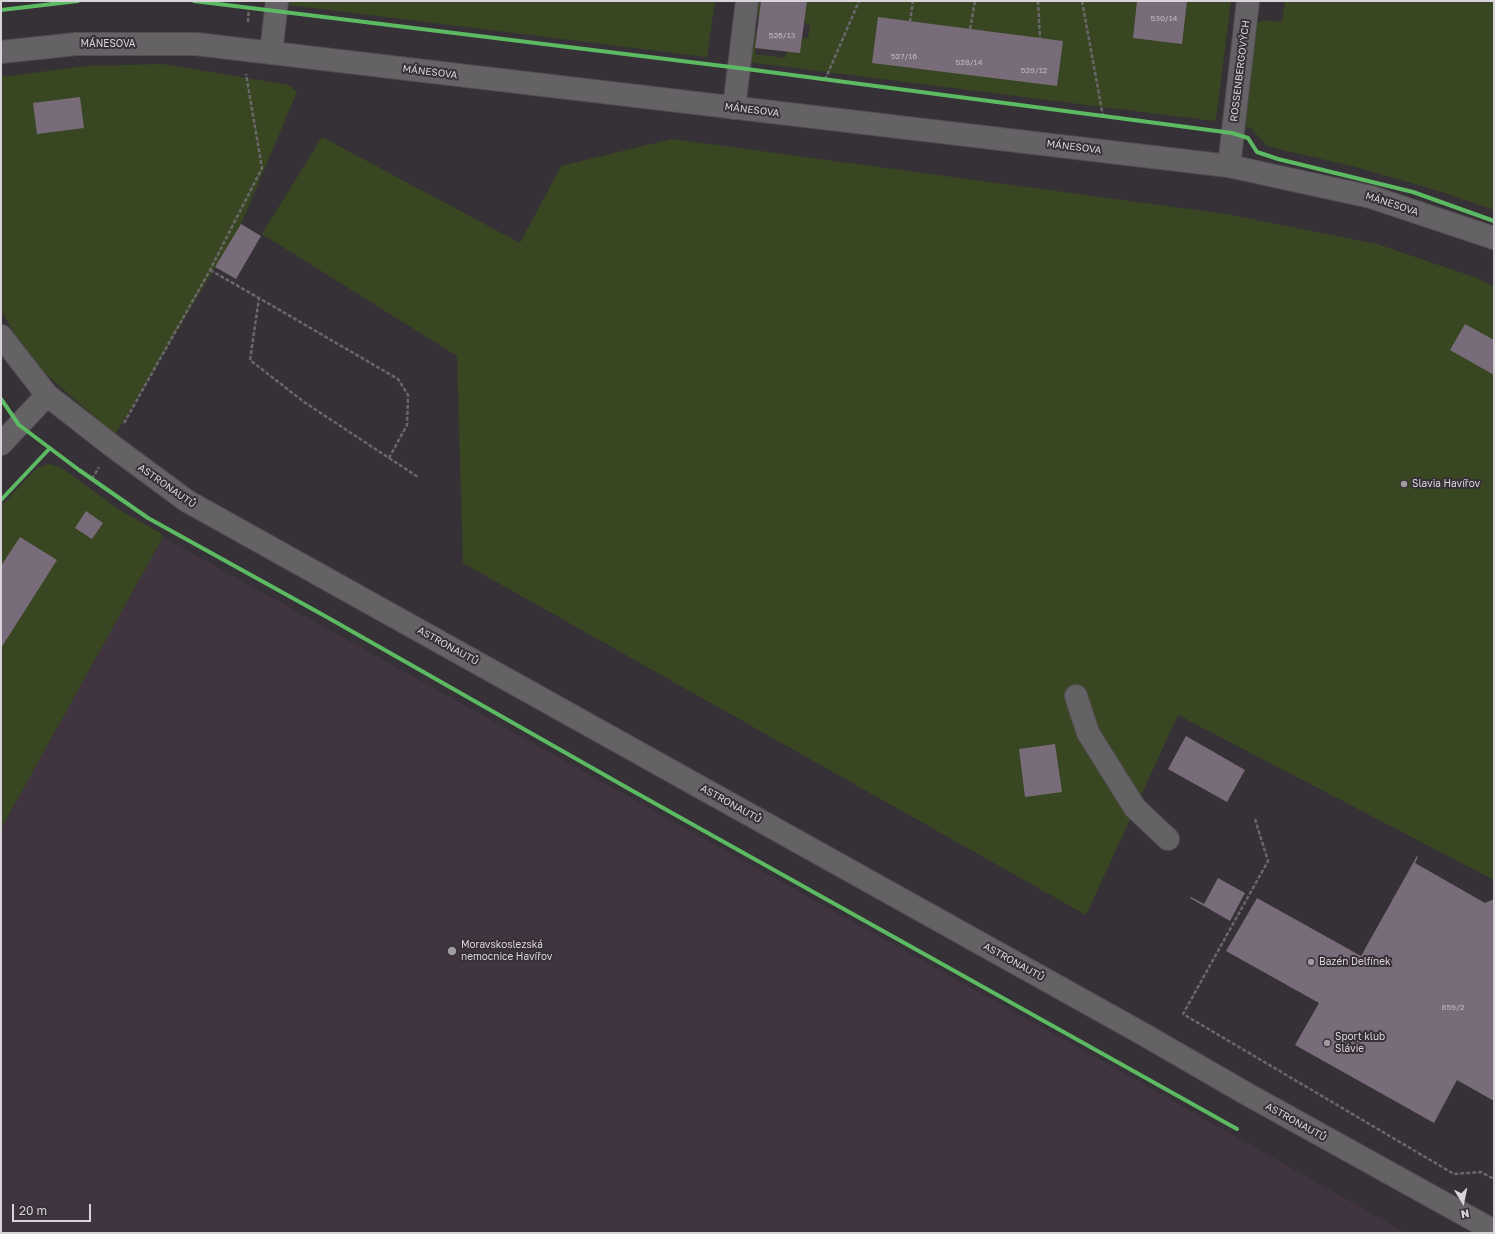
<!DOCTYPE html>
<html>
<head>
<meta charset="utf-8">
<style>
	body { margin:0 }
	#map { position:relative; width:1495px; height:1234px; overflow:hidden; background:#363136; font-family:"Golos Text",sans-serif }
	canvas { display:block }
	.frame { position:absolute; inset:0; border:2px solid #d9d4d9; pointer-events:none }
	.north { position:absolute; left:1443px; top:1182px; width:40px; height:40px; -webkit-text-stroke:3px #373037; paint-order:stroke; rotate:170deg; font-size:11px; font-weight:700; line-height:16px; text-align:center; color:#d9d4d9 }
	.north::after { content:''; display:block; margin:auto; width:14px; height:18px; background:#d9d4d9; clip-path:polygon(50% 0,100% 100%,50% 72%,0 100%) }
	.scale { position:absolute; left:12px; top:1204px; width:79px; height:18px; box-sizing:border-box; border:2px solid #d9d4d9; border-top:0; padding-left:5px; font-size:12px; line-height:14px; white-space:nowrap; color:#d9d4d9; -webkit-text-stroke:3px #373037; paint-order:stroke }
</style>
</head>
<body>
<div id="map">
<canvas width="1495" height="1234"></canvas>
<div class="frame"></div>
<div class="north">N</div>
<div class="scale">20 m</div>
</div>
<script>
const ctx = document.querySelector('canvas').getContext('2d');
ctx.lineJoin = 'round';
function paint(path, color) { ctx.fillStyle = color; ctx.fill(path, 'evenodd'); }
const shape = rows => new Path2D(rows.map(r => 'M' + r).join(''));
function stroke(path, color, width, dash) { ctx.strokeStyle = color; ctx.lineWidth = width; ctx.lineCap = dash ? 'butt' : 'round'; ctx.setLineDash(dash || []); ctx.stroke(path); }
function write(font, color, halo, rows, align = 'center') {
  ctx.font = font + ' "Golos Text",sans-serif'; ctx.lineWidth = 4; ctx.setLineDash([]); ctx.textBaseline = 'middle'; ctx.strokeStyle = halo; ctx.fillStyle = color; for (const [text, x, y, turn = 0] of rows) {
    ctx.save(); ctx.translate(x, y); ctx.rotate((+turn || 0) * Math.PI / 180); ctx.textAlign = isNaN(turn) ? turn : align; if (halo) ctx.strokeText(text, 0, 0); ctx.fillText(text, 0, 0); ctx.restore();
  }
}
paint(shape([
	[163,537,1122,1072,1406,1233,1,1233,1,829]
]), '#403440');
paint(shape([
	[290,1,715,1,707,57,289,5],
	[736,1,761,1,759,17,754,17,752,31,757,31,755,54,785,58,787,50,800,52,803,37,808,38,810,24,804,23,807,1,1231,1,1216,119,1213,121,732,60,729,54],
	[1285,1,1494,1,1494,210,1442,192,1356,167,1274,148,1266,145,1252,129,1239,123,1254,26,1260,21,1263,20,1282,22],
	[162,64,289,85,297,92,241,224,115,435,28,358,1,310,1,77,87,66],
	[322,137,520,243,561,166,672,139,1226,214,1377,244,1480,279,1494,287,1494,880,1178,715,1086,915,463,563,457,356,262,234],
	[50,464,62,468,118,509,160,533,163,537,1,829,1,506,37,468]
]), '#394622');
paint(shape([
	[761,1,807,1,800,53,755,48],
	[1137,1,1187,1,1182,44,1133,38],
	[878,17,1063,41,1057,86,872,63],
	[80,97,84,128,37,134,33,103],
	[241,224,261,236,236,279,215,267],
	[1465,324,1494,340,1494,375,1450,350],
	[86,511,103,523,92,539,75,528],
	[20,537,57,560,1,648,1,566],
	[1186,736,1245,770,1227,802,1168,769],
	[1055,744,1062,792,1025,797,1019,749],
	[1417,856,1418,857,1415,863,1485,903,1494,899,1494,1101,1457,1080,1434,1123,1295,1045,1319,1003,1226,951,1257,898,1361,956],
	[1218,878,1245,893,1230,921,1190,898,1191,897,1204,904]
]), '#796c7a');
const minor = shape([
	[1,52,76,44,196,44,1229,166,1371,197,1494,238],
	[271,53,277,1],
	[734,108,747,1],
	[1229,166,1248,1],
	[1,336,47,395,111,445,187,501,1143,1034,1247,1094,1494,1231],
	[1,444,47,395],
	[1076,696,1088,733,1135,808,1168,839]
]);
stroke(minor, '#524e52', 24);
stroke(shape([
	[1038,1,1040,38],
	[1082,1,1103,116],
	[248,22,249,7],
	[910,22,913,1],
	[970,29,975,1],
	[825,80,859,1],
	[210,270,259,298,398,379,408,395,407,425,389,458,304,402,250,360,259,298],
	[124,423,210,270,262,168,246,74],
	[389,458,418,477],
	[92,479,99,467],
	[1255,819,1268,861,1183,1014,1454,1174,1481,1172,1494,1179]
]), '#6a676a', 2.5, [4, 2]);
stroke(minor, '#656265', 22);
stroke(shape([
	[194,1,739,68,1232,133,1248,138,1257,152,1278,159,1413,192,1494,221],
	[1,10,78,1],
	[1,399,19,425,79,470,148,518,325,616,631,790,1237,1129],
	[1,500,50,448]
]), '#5cba63', 4);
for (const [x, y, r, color] of [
	[1404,484,4,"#a09ba0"],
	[452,951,5,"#a09ba0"],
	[1311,962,4,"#a09ba0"],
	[1327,1043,4,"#a09ba0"]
]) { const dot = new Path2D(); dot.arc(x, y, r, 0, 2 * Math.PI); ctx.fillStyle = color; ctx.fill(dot); stroke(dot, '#373037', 1.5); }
write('8px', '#c1bac1', null, [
	["530/14",1164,18],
	["526/13",782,35],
	["527/16",904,56],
	["528/14",969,62],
	["529/12",1034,70],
	["859/2",1453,1007]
]);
write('10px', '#d9d4d9', '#373037', [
	["MÁNESOVA",108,44],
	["ROSSENBERGOVÝCH",1240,71,-83],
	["MÁNESOVA",430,72,7],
	["MÁNESOVA",752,110,7],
	["MÁNESOVA",1074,147,7],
	["MÁNESOVA",1392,204,18],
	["ASTRONAUTŮ",167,486,35],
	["ASTRONAUTŮ",448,646,29],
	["ASTRONAUTŮ",731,804,29],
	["ASTRONAUTŮ",1014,962,29],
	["ASTRONAUTŮ",1296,1122,29]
]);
write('10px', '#d9d4d9', '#373037', [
	["Slavia Havířov",1412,484],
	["Moravskoslezská",461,945],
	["nemocnice Havířov",461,957],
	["Bazén Delfínek",1319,962],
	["Sport klub",1335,1037],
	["Slávie",1335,1049]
], 'left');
</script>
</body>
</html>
